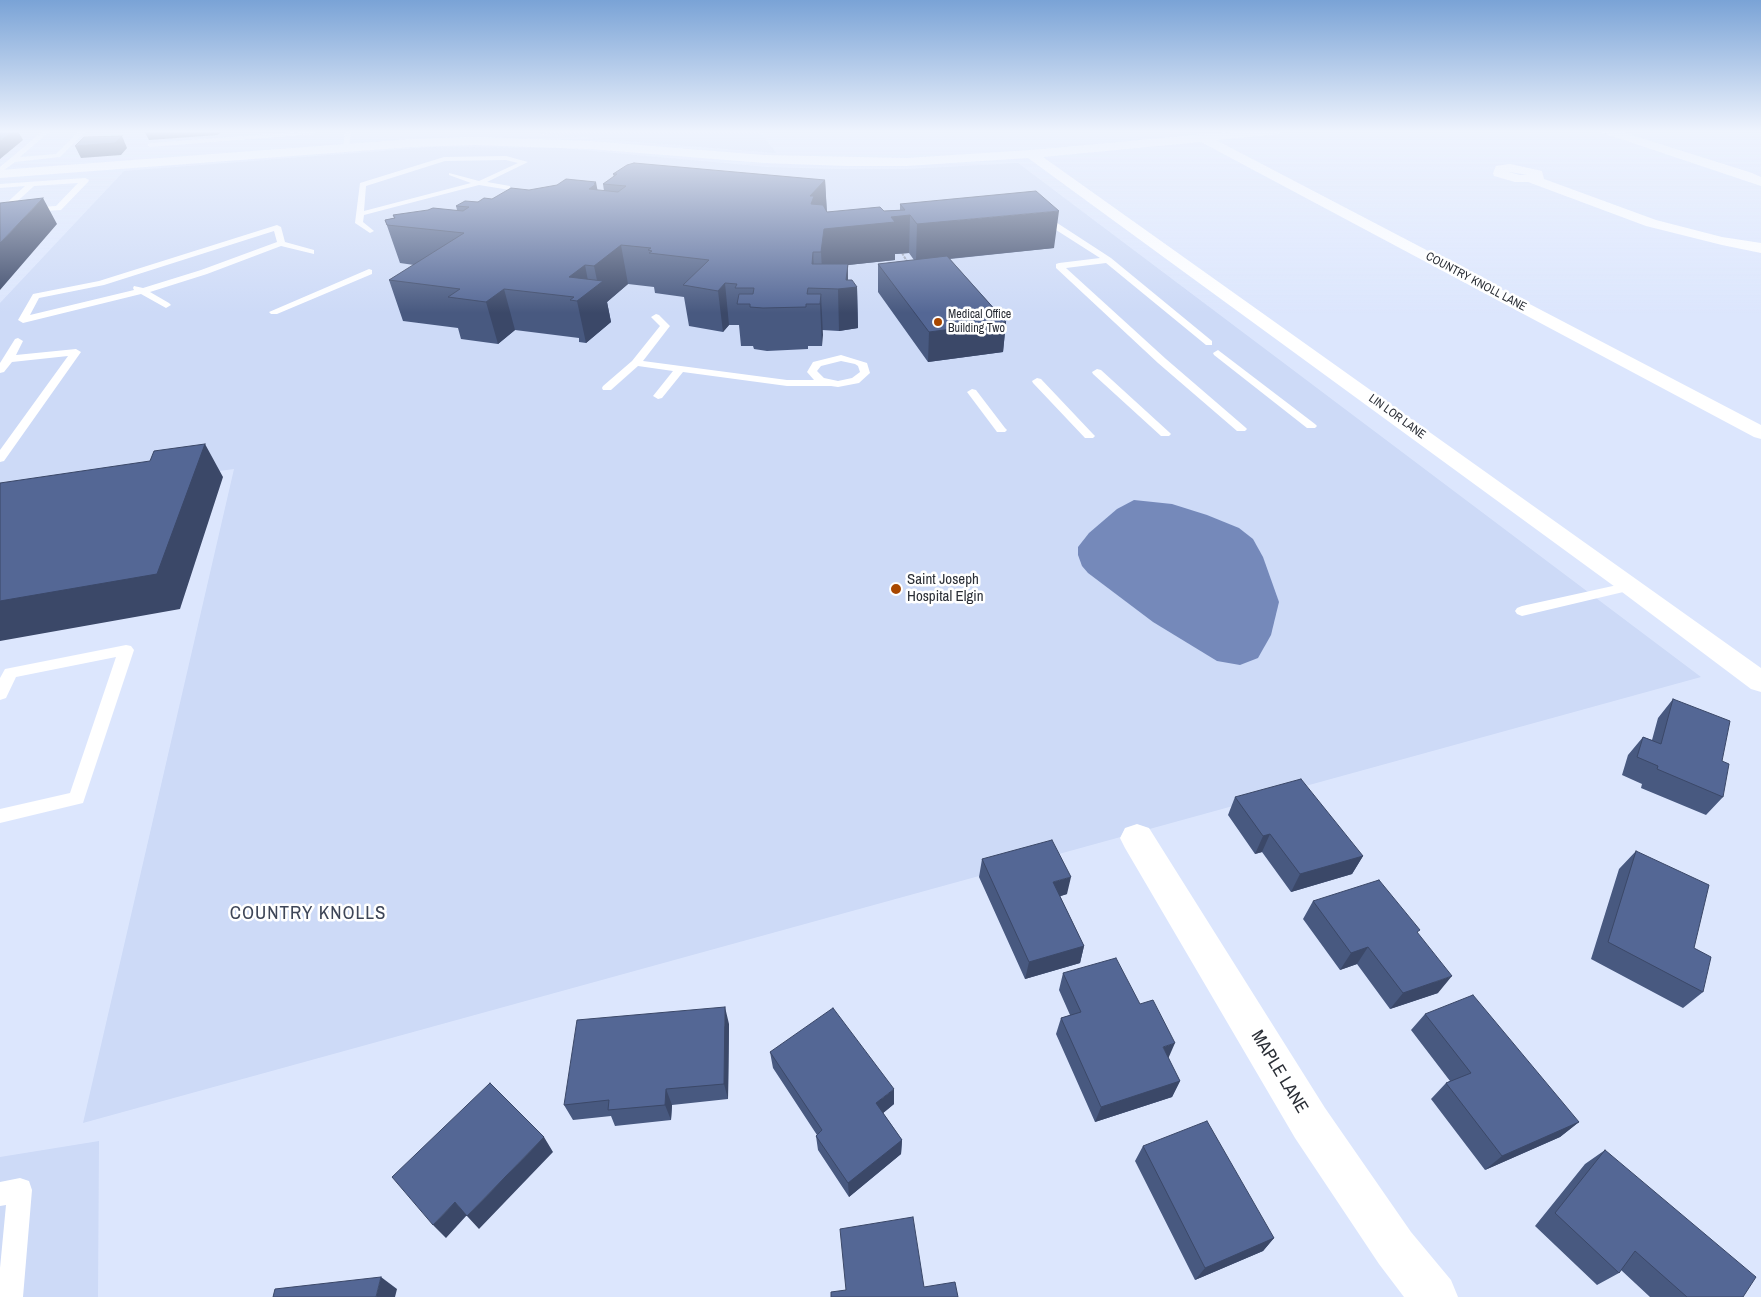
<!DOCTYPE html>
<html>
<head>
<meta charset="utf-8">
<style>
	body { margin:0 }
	canvas { display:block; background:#dce6fd }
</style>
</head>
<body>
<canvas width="1761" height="1297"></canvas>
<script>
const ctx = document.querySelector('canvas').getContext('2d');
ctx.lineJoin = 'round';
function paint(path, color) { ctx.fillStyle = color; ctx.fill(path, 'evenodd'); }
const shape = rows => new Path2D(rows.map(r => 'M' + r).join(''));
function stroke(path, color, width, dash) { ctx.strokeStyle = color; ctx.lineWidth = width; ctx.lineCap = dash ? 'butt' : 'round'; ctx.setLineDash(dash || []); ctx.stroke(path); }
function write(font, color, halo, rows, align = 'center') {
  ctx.font = font + ' "Archivo Narrow",sans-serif'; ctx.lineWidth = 5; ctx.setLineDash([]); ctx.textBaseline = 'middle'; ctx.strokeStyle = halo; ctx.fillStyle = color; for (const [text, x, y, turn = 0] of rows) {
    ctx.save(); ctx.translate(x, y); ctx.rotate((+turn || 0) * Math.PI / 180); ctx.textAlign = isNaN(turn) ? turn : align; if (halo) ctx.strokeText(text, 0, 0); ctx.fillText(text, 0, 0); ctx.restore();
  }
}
paint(shape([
	[545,131,760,131,776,153,539,134],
	[433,147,559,148,768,167,833,169,908,169,1018,163,1701,677,83,1123,234,469,0,502,0,303,124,171],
	[99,1141,98,1297,0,1297,0,1157]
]), '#cddaf7');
paint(shape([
	[1134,500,1172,504,1207,515,1239,528,1253,539,1263,557,1279,602,1271,635,1258,658,1240,665,1217,661,1153,622,1088,573,1082,566,1078,555,1078,547,1089,533,1117,509]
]), '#7589ba');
stroke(shape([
	[902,253,908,263]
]), '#98a0b1', 2, [3, 1]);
paint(shape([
	[43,131,50,131,20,157,56,154,79,131,86,131,60,157,15,162,0,173,0,167,43,131],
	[312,131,315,133,314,134,150,147,147,145,150,143,312,131],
	[345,131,351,131,349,148,346,150,343,148,345,131],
	[506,156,528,162,487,182,510,186,510,190,479,185,364,215,363,222,374,231,370,233,355,223,360,183,444,157,506,156],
	[506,160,518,163,479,181,449,173,449,175,471,183,364,211,366,186,445,161,506,160],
	[85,178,89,180,88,182,61,210,0,214,0,209,25,186,0,188,0,184,85,178],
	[78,183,56,206,9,209,34,186,78,183],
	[1042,217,1048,217,1111,258,1212,341,1212,345,1206,345,1106,263,1066,268,1166,359,1245,427,1247,429,1245,431,1237,431,1158,363,1056,268,1056,264,1059,263,1100,258,1042,221,1042,217],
	[277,225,281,227,285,242,314,250,314,254,281,246,207,274,150,292,169,303,171,305,166,308,141,294,23,323,18,320,33,294,99,281,277,225],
	[274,231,277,242,201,270,143,288,134,286,133,288,134,290,30,315,39,298,104,285,274,231],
	[369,269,372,270,372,274,277,314,271,314,269,312,369,269],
	[656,314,659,315,670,326,643,361,787,380,814,380,807,372,813,362,841,355,867,363,870,373,859,383,838,387,831,386,787,386,683,372,662,398,658,399,653,396,673,371,638,366,611,390,603,390,602,388,603,386,632,361,660,326,651,317,656,314],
	[841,361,855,364,858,366,860,372,852,378,838,381,824,378,817,371,821,366,841,361],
	[18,338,23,341,16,355,76,349,81,352,4,461,0,462,0,450,68,356,12,362,4,372,0,373,0,363,15,339,18,338],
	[1218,350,1315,424,1317,426,1315,428,1307,428,1214,355,1213,353,1218,350],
	[1097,369,1101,370,1169,432,1171,434,1169,436,1161,436,1093,374,1092,372,1097,369],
	[1037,378,1041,379,1093,434,1095,436,1093,438,1085,438,1033,383,1032,381,1037,378],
	[972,389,976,390,1005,428,1007,430,1005,432,997,432,967,392,972,389],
	[1631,582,1636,583,1638,586,1636,589,1522,616,1517,614,1515,611,1517,608,1522,606,1631,582],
	[126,645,131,646,134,650,83,803,0,823,0,809,70,793,116,657,16,677,6,698,0,700,0,678,5,669,126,645],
	[20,1178,29,1181,32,1190,23,1297,0,1297,0,1268,6,1205,0,1206,0,1182,20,1178]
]), '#fff');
paint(shape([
	[1240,131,1284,131,1278,134,1216,140,1761,425,1761,439,1754,437,1201,142,1043,157,1761,668,1761,692,1751,689,1622,592,1028,158,906,166,848,166,764,163,590,149,475,145,412,147,0,178,0,170,412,139,475,137,590,141,764,155,906,158,1031,150,1240,131],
	[1601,131,1619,131,1752,173,1761,177,1761,186,1603,133,1601,131],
	[1510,164,1542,171,1544,179,1656,220,1722,237,1761,243,1761,253,1722,245,1646,226,1528,182,1515,182,1494,176,1493,173,1496,166,1510,164],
	[1509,172,1510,172,1527,175,1520,175,1509,172],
	[1137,824,1149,828,1325,1108,1411,1232,1451,1280,1458,1297,1404,1297,1379,1264,1295,1138,1125,848,1120,838,1125,828,1137,824]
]), '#fff');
paint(shape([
	[613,174,825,180,827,212,884,211,900,210,900,204,1054,248,950,259,1006,322,1003,352,928,362,878,292,878,264,914,260,909,253,895,254,895,260,848,265,848,280,857,287,858,328,839,331,822,330,822,346,808,346,808,349,767,351,754,349,753,346,741,346,739,325,729,325,723,332,689,326,684,297,655,293,654,287,628,284,607,302,611,322,586,343,579,342,579,338,515,330,498,344,461,339,458,328,403,321,389,280,414,265,400,263,385,220,394,218,393,215,457,210,456,206,492,199,529,190,604,191,603,184,614,177],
	[1673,699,1722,761,1723,797,1706,815,1641,788,1642,784,1622,775,1628,755,1643,737,1652,740,1658,718],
	[1235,797,1363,856,1352,874,1291,892,1262,852,1255,854,1228,815],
	[1636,851,1694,948,1703,992,1683,1008,1591,959,1619,869],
	[982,859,1067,894,1060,896,1084,946,1080,963,1025,979,979,877],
	[1313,901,1418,934,1438,993,1390,1009,1357,964,1340,970,1303,919],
	[1063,973,1140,1004,1180,1081,1172,1097,1095,1122,1056,1034,1061,1018,1070,1015,1059,990],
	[1425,1014,1579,1122,1560,1137,1485,1170,1431,1099,1446,1083,1450,1081,1411,1030],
	[729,1024,728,1099,672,1105,671,1120,615,1126,611,1116,573,1120,564,1105],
	[770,1052,894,1104,883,1113,902,1140,901,1154,849,1197,818,1150,816,1136,817,1135,773,1068],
	[1143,1146,1274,1238,1263,1251,1195,1280,1135,1161],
	[1605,1150,1743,1297,1650,1297,1621,1270,1619,1273,1597,1285,1535,1226,1585,1164]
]), '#485980');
paint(shape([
	[14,131,18,131,23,140,0,159,0,141],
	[144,131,221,131,218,135,149,140],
	[122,136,127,148,121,155,81,158,75,146],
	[825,180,827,216,816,228,810,196],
	[596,182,603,220,589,189],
	[43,198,57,224,0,290,0,243],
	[1059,211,1054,248,916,262,917,224],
	[910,215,909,253,895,254,895,260,848,265,848,288,857,287,858,328,839,331,838,289,823,289,821,252,824,229,891,217],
	[621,245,628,284,607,302,611,322,586,343,577,301,569,277,585,265,590,291,598,285,594,266],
	[813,252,815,288,812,264],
	[725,283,729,325,723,332,718,291],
	[504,289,515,330,498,344,486,302],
	[821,294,823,335,822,346,820,304],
	[1006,322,1003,352,928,362,929,332],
	[205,444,223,477,180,609,0,641,0,601],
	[1270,834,1262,852,1255,854,1263,836],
	[1363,856,1352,874,1291,892,1300,874],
	[1071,877,1067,894,1049,900,1053,882],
	[1084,946,1080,963,1025,979,1029,962],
	[1368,947,1357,964,1340,970,1351,953],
	[1452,976,1438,993,1390,1009,1403,993],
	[725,1007,729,1024,728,1099,724,1084],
	[1175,1043,1168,1059,1163,1047],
	[1180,1081,1172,1097,1095,1122,1101,1107],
	[666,1089,672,1105,671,1120,665,1105],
	[894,1089,894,1104,876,1119,876,1103],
	[1579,1122,1560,1137,1485,1170,1502,1156],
	[544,1137,553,1152,479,1229,467,1216],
	[902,1140,901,1154,849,1197,848,1183],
	[455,1202,467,1215,446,1238,433,1225],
	[1274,1238,1263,1251,1195,1280,1205,1268],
	[381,1277,397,1289,395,1297,376,1297]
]), '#3b4868');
const building = shape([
	[0,131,14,131,0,141,0,131],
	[122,136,115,143,75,146,84,137,122,136],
	[634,163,825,180,810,196,814,196,811,204,823,205,827,212,880,207,884,211,905,210,900,204,1036,191,1059,211,917,224,910,215,891,217,895,222,824,229,821,252,813,252,812,264,848,264,846,280,852,280,857,287,838,289,808,288,807,294,821,294,820,304,806,304,806,307,763,308,750,307,750,304,737,304,739,294,753,294,754,288,735,288,737,284,725,283,718,291,683,285,709,260,649,253,652,251,648,250,651,248,621,245,594,266,585,265,569,277,603,281,577,301,570,300,574,297,504,289,486,302,448,297,460,289,389,280,464,233,387,225,385,220,395,218,393,215,428,210,433,208,463,211,469,207,456,206,465,201,478,202,484,198,492,199,511,188,529,190,557,185,566,179,596,182,594,184,596,184,589,189,618,192,626,186,603,184,617,174,613,174,627,165,634,163],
	[43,198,0,243,0,203,43,198],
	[947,256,1006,322,929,332,878,264,947,256],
	[205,444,157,574,0,601,0,483,150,461,154,451,205,444],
	[1673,699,1730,721,1722,761,1729,764,1723,797,1657,769,1658,766,1637,757,1643,737,1661,744,1673,699],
	[1301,779,1363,856,1300,874,1270,834,1263,836,1235,797,1301,779],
	[1052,840,1071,877,1053,882,1084,946,1029,962,982,859,1052,840],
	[1636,851,1709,885,1694,948,1711,957,1703,992,1608,942,1636,851],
	[1379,880,1420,930,1417,932,1452,976,1403,993,1368,947,1351,953,1313,901,1379,880],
	[1116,958,1140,1004,1153,1000,1175,1043,1163,1047,1180,1081,1101,1107,1061,1018,1081,1012,1063,973,1116,958],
	[1473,995,1579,1122,1502,1156,1446,1083,1471,1073,1425,1014,1473,995],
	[725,1007,724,1084,666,1089,665,1105,608,1110,609,1100,564,1105,577,1020,725,1007],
	[833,1008,894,1089,876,1103,902,1140,848,1183,816,1136,822,1130,770,1052,833,1008],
	[490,1083,544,1137,467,1216,455,1202,433,1225,392,1177,490,1083],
	[1207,1121,1274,1238,1205,1268,1143,1146,1207,1121],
	[1605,1150,1756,1277,1743,1297,1687,1297,1635,1251,1619,1273,1555,1213,1605,1150],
	[913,1217,924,1287,955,1282,958,1297,831,1297,831,1292,846,1290,840,1229,913,1217],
	[381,1277,376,1297,273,1297,275,1289,381,1277]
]);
paint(building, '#546795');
stroke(building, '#3b4868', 1);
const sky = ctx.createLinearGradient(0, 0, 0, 313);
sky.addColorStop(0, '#7aa3d6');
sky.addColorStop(0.42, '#eff4fe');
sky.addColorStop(1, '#eff4fe00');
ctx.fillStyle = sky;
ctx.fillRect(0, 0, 1761, 313);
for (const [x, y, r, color] of [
	[938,322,5,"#a84700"],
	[896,589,6,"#a84700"]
]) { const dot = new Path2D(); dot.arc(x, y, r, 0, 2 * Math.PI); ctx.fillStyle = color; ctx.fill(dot); stroke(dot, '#fff', 2); }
write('12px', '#2b2f37', '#fff', [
	["COUNTRY KNOLL LANE",1476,282,28],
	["LIN LOR LANE",1397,417,36]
]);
write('12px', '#2b2f37', '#fff', [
	["Medical Office",948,315],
	["Building Two",948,329]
], 'left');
write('15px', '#2b2f37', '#fff', [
	["Saint Joseph",907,580],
	["Hospital Elgin",907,597]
], 'left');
write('18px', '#2b2f37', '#fff', [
	["MAPLE LANE",1279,1072,59]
]);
ctx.letterSpacing = '1px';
write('19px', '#3e4658', '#fff', [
	["COUNTRY KNOLLS",308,914]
]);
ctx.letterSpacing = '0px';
</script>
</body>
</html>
